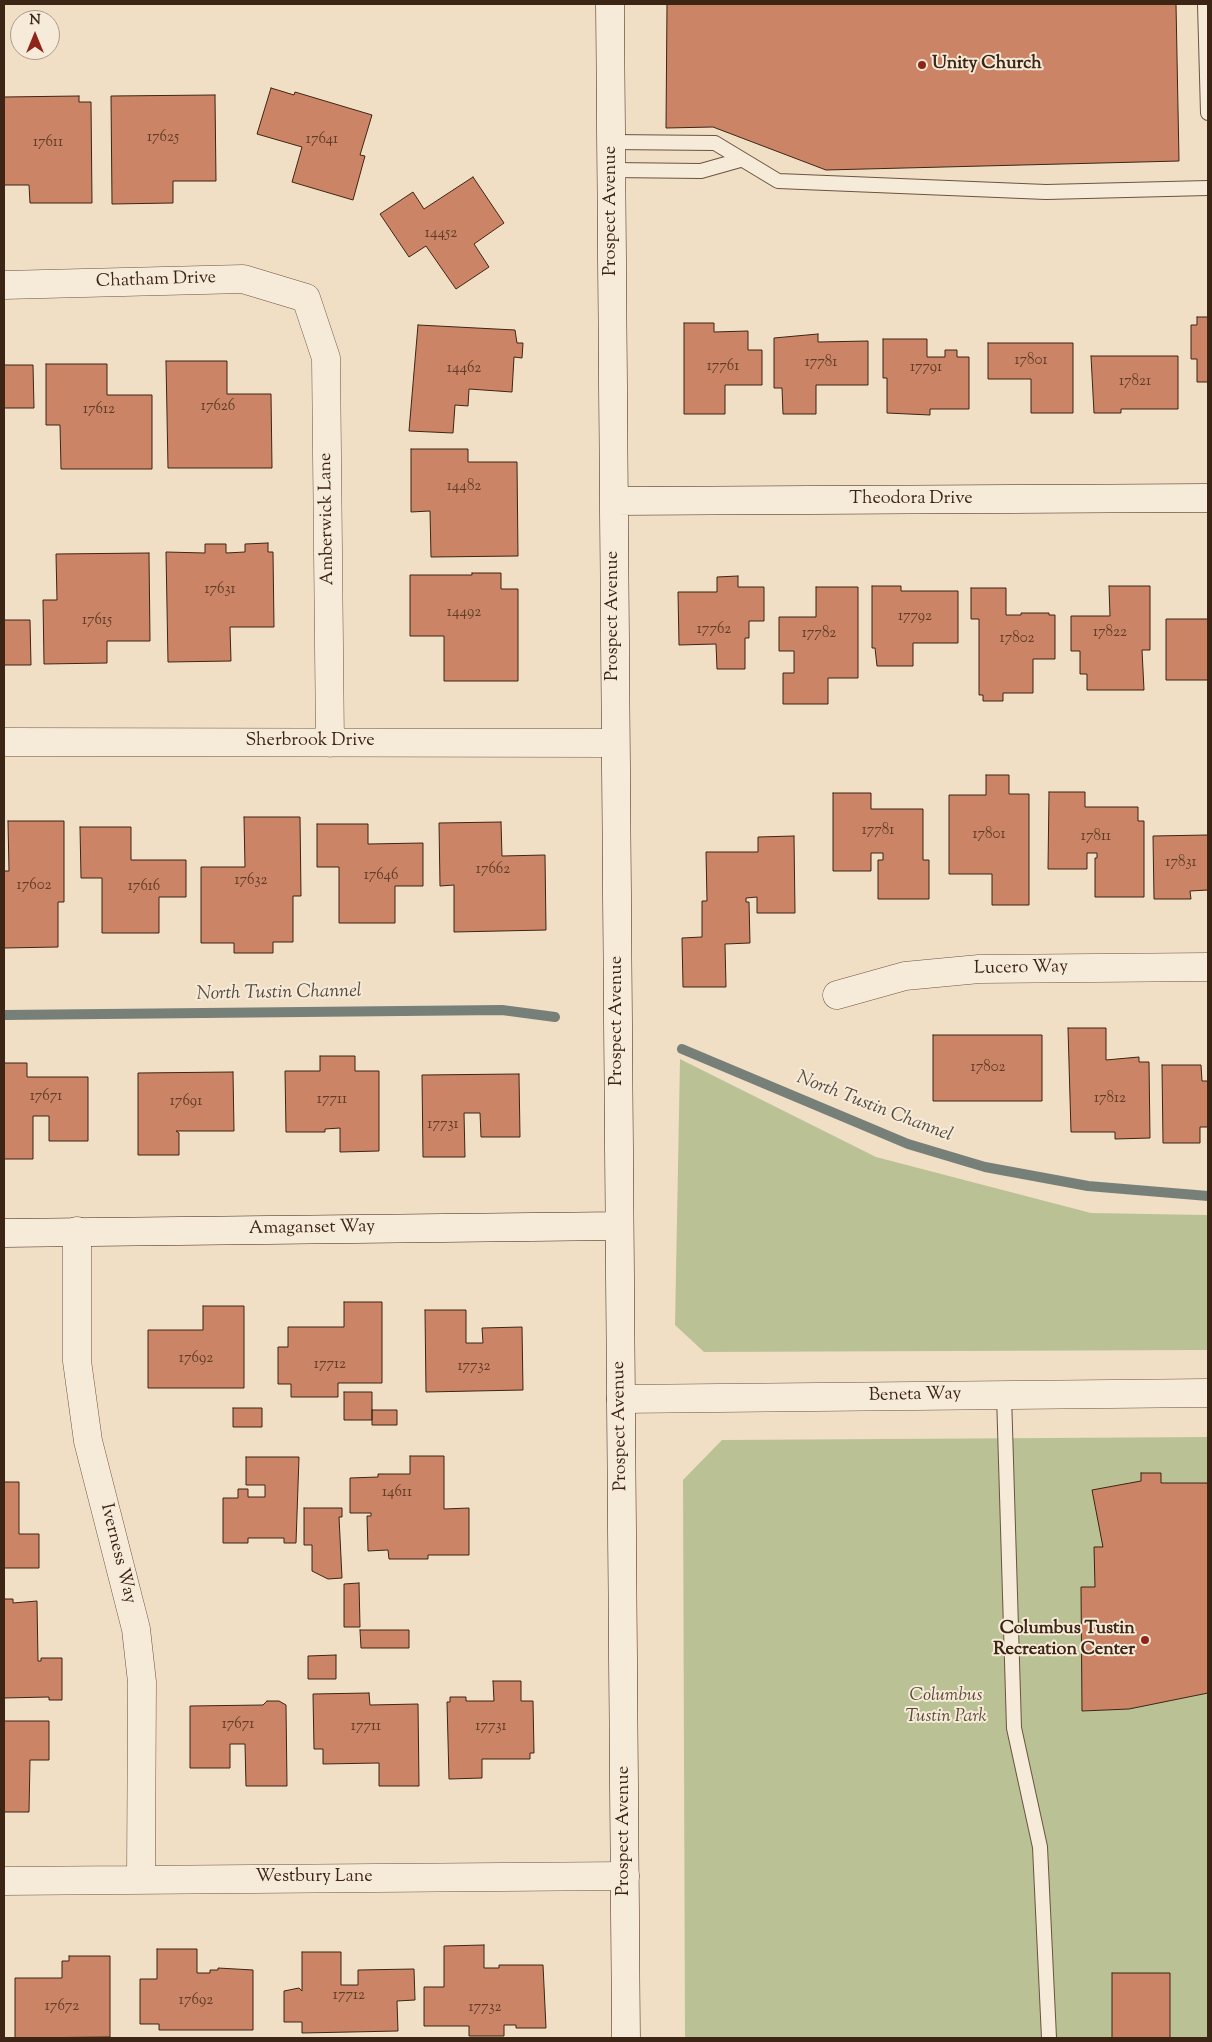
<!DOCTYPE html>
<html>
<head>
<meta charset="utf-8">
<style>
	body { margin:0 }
	#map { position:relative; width:1212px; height:2042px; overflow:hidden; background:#f1dfc5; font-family:"Sorts Mill Goudy",serif }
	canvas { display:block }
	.frame { position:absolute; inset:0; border:5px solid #3d2515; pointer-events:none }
	.north { position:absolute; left:10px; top:10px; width:50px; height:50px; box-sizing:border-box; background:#f6ead9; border:1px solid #ac9b8b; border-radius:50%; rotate:0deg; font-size:14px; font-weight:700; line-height:20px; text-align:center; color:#3d2515 }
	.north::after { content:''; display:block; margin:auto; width:18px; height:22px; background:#8f2418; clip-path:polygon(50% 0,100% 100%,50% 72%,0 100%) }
</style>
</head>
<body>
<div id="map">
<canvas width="1212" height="2042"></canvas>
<div class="frame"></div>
<div class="north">N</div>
</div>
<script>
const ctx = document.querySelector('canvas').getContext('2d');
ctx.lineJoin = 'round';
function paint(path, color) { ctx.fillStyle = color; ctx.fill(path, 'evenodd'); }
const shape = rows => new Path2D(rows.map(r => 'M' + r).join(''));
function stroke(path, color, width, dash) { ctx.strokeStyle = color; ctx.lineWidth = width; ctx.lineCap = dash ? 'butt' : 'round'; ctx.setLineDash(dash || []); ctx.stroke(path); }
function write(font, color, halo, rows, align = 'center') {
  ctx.font = font + ' "Sorts Mill Goudy",serif'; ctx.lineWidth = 4; ctx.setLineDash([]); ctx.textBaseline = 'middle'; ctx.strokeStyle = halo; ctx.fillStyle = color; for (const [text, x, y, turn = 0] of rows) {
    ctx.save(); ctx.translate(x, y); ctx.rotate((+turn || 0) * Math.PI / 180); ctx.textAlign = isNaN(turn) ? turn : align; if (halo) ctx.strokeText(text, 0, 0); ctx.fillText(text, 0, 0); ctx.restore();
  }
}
paint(shape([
	[680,1059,876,1157,1091,1213,1208,1215,1208,1350,704,1352,675,1325],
	[1208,1437,1208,2038,685,2038,683,1480,722,1440]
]), '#bac295');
stroke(shape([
	[4,1015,502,1010,555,1017],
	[682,1049,908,1144,985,1167,1088,1186,1208,1196]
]), '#777f79', 10);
const building = shape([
	[667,4,1176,4,1179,161,826,170,713,127,666,128,667,4],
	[271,88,294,95,295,92,372,115,360,155,365,156,353,200,292,182,302,147,257,134,271,88],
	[215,95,216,181,173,181,173,203,112,204,111,96,215,95],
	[79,96,79,102,91,102,92,203,30,203,29,185,4,185,4,97,79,96],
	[473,177,504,223,474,244,489,267,456,289,426,246,409,257,380,214,413,192,424,209,473,177],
	[1197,317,1208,317,1208,382,1197,382,1197,359,1191,359,1191,325,1197,325,1197,317],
	[684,323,714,323,714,332,748,331,748,350,762,350,762,385,725,385,725,414,684,414,684,323],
	[418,325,515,330,517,343,523,343,522,358,514,357,512,392,469,389,468,406,455,405,453,433,409,431,418,325],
	[818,334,818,342,868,341,868,385,816,385,816,414,783,414,782,388,774,388,774,338,818,334],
	[883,339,927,339,927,357,945,357,945,350,957,350,957,357,969,357,969,409,930,409,930,415,887,413,887,378,883,378,883,339],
	[988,343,1073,343,1073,413,1031,413,1031,379,988,379,988,343],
	[1091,356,1178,356,1178,409,1121,409,1121,413,1094,413,1091,356],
	[166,361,227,361,227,394,271,394,272,468,168,468,166,361],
	[46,364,107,364,107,395,152,395,152,469,61,469,60,425,46,425,46,364],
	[4,365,33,365,34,408,4,408,4,365],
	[411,449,468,449,468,462,517,462,518,556,431,557,430,511,411,512,411,449],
	[268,543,268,552,273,552,274,627,230,627,231,661,168,662,166,552,205,553,205,544,226,544,226,553,245,552,245,544,268,543],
	[149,553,150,641,107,641,107,663,44,664,43,600,57,600,56,554,149,553],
	[472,573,501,573,501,589,518,589,518,681,444,681,444,636,410,636,410,575,472,575,472,573],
	[738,576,738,587,764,587,764,621,749,621,749,638,745,638,745,669,717,669,716,644,679,645,678,592,717,592,717,577,738,576],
	[1208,585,1208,680,1166,680,1166,619,1208,619,1208,585],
	[872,586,901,586,901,591,958,591,958,643,913,643,913,666,877,666,875,648,872,648,872,586],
	[1109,586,1150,586,1150,650,1142,650,1144,690,1087,690,1087,674,1080,674,1080,651,1071,651,1071,616,1110,616,1109,586],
	[816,587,858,587,858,678,828,678,828,704,783,704,783,673,794,673,794,651,779,651,779,617,816,617,816,587],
	[971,588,1006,588,1006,615,1021,615,1021,613,1049,613,1049,615,1055,615,1055,659,1033,659,1033,693,1003,693,1003,701,983,701,983,695,979,695,979,619,971,619,971,588],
	[4,620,30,620,31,665,4,665,4,620],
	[986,775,1009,775,1009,794,1029,794,1029,905,992,905,992,874,949,874,949,795,986,795,986,775],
	[1049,792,1085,792,1085,807,1138,807,1138,821,1144,821,1144,897,1095,897,1095,858,1097,858,1097,853,1087,853,1087,869,1048,869,1049,792],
	[833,793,871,793,871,809,923,809,923,860,929,860,929,899,878,899,878,860,883,860,883,853,871,853,871,871,833,871,833,793],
	[244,817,300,817,301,896,293,896,293,942,273,942,273,953,234,953,234,943,201,943,201,867,245,867,244,817],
	[8,821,64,821,64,902,58,902,58,947,4,948,4,871,9,871,8,821],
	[501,822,502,856,545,855,546,930,454,932,454,885,440,886,439,823,501,822],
	[317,824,368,824,368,844,423,843,423,886,395,886,395,923,339,923,339,867,317,867,317,824],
	[80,827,131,827,131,860,186,860,186,897,159,897,159,933,102,933,102,878,81,878,80,827],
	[1208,835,1208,899,1208,890,1190,891,1191,899,1154,899,1153,836,1208,835],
	[794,836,795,913,757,913,757,897,746,898,746,902,749,902,750,943,725,944,726,987,683,987,682,938,702,937,702,901,707,901,706,852,758,852,758,837,794,836],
	[1068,1028,1106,1028,1106,1060,1139,1057,1139,1062,1149,1062,1150,1138,1115,1139,1115,1132,1071,1132,1068,1028],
	[933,1035,1042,1035,1042,1101,933,1101,933,1035],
	[320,1056,355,1056,355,1071,379,1071,379,1151,340,1152,340,1128,325,1129,325,1132,286,1132,285,1071,320,1071,320,1056],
	[4,1063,27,1063,27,1077,88,1077,88,1141,49,1141,49,1116,33,1116,33,1159,4,1159,4,1063],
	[1162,1065,1201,1065,1202,1081,1208,1081,1208,1127,1200,1127,1200,1143,1163,1143,1162,1065],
	[233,1072,234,1131,176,1131,179,1133,179,1155,138,1155,138,1073,233,1072],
	[519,1074,520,1137,481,1137,480,1113,464,1113,465,1157,423,1157,422,1075,519,1074],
	[344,1302,382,1302,382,1383,338,1383,338,1397,291,1397,291,1384,278,1384,278,1347,288,1347,288,1327,344,1327,344,1302],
	[203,1306,244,1306,244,1388,148,1388,148,1330,203,1330,203,1306],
	[425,1310,466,1310,466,1343,483,1343,482,1328,522,1327,523,1390,426,1392,425,1310],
	[344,1392,372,1392,372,1420,344,1420,344,1392],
	[233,1408,262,1408,262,1427,233,1427,233,1408],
	[372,1410,397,1410,397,1425,372,1425,372,1410],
	[410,1456,444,1456,444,1509,469,1508,469,1555,428,1555,428,1559,389,1559,388,1550,368,1551,367,1516,371,1516,371,1513,350,1513,350,1478,378,1477,378,1474,410,1474,410,1456],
	[246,1457,299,1457,296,1543,284,1543,284,1538,248,1538,248,1543,223,1543,223,1498,238,1498,238,1489,248,1489,248,1497,265,1497,265,1485,246,1485,246,1457],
	[1141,1473,1161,1473,1161,1483,1208,1483,1208,1693,1129,1709,1082,1711,1081,1587,1095,1587,1094,1547,1103,1547,1092,1490,1141,1481,1141,1473],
	[4,1482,19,1482,19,1534,39,1534,39,1568,4,1568,4,1482],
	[304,1508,342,1508,342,1517,339,1517,342,1578,328,1579,312,1571,312,1545,304,1545,304,1508],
	[359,1583,360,1627,344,1627,344,1584,359,1583],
	[4,1599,13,1599,13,1603,37,1601,38,1661,41,1661,41,1658,62,1658,62,1700,49,1700,49,1697,4,1698,4,1599],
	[360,1630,409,1630,409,1648,361,1648,360,1630],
	[336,1655,336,1679,308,1679,308,1656,336,1655],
	[493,1681,521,1681,521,1701,533,1701,534,1753,530,1753,530,1759,482,1759,482,1778,449,1779,447,1702,450,1702,450,1697,466,1697,466,1701,494,1701,493,1681],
	[369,1693,370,1705,418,1704,419,1786,379,1786,379,1763,323,1764,323,1749,314,1749,313,1694,369,1693],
	[267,1701,279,1701,286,1705,287,1786,246,1786,245,1744,230,1744,230,1768,190,1768,190,1706,263,1705,267,1701],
	[4,1721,49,1721,49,1760,30,1760,29,1812,4,1812,4,1721],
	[484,1945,484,1968,499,1968,499,1965,543,1965,546,2028,516,2028,516,2025,504,2025,504,2036,469,2036,469,2026,424,2026,424,1987,444,1987,444,1946,484,1945],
	[157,1949,197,1949,197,1973,210,1973,210,1970,218,1970,218,1968,253,1970,253,2030,159,2030,159,2024,140,2024,140,1979,157,1979,157,1949],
	[302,1952,341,1952,341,1985,358,1985,358,1970,414,1969,415,2000,397,2001,398,2031,302,2033,302,2022,284,2022,284,1991,299,1988,302,1991,302,1952],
	[69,1956,110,1956,110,2037,15,2038,15,1978,62,1978,62,1961,69,1961,69,1956],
	[1112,1973,1170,1973,1170,2038,1112,2038,1112,1973]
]);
paint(building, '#cb8465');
stroke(building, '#3d2515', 1);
const lane = shape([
	[1205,4,1208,113],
	[611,142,715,143,778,181,1046,192,1208,188],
	[612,170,701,171,740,160],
	[1004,1395,1014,1728,1040,1847,1049,2038]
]);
const street = shape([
	[4,285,243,279,306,298,326,358,330,743],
	[4,742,615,743],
	[837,995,905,976,979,969,1208,967],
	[77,1231,77,1361,88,1441,136,1629,142,1682,141,1879],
	[621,1399,1208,1393],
	[4,1881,625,1876]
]);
const secondary = shape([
	[610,4,626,2038],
	[614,501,1208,498],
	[4,1233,619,1226]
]);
stroke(lane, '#6a5441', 16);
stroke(street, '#6a5441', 29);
stroke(secondary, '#3d2515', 29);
stroke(lane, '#f6ead9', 14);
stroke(street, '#f6ead9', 28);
stroke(secondary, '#f6ead9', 28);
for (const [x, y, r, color] of [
	[922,65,5,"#8f2418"],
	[1145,1640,5,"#8f2418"]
]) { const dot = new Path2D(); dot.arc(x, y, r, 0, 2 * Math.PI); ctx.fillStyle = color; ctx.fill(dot); stroke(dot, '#f6ead9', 2); }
write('15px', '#603d29', null, [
	["17625",163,138],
	["17641",322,140],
	["17611",48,143],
	["14452",441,234],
	["17801",1031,361],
	["17781",821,363],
	["17761",723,367],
	["17791",926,368],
	["14462",464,369],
	["17821",1135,382],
	["17626",218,407],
	["17612",99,410],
	["14482",464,487],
	["17631",220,590],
	["14492",464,613],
	["17792",915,617],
	["17615",97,621],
	["17762",714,630],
	["17822",1110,633],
	["17782",819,634],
	["17802",1017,639],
	["17781",878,831],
	["17801",989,835],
	["17811",1096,837],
	["17831",1181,863],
	["17662",493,870],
	["17646",381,876],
	["17632",251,881],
	["17602",34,886],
	["17616",144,887],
	["17802",988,1068],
	["17671",46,1097],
	["17812",1110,1099],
	["17711",332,1100],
	["17691",186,1102],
	["17731",443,1125],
	["17692",196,1359],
	["17712",330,1365],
	["17732",474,1367],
	["14611",397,1493],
	["17671",238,1725],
	["17711",366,1727],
	["17731",491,1727],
	["17712",349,1996],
	["17692",196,2001],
	["17672",62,2007],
	["17732",485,2008]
]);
write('bold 18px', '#3d2515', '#f6ead9', [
	["Unity Church",932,65],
	["Columbus Tustin",1135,1630,"right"],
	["Recreation Center",1135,1651,"right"]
], 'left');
write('18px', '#3d2515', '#f6ead9', [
	["Prospect Avenue",612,211,-90],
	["Chatham Drive",156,281,-2],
	["Theodora Drive",911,500],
	["Amberwick Lane",328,519,-91],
	["Prospect Avenue",614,616,-90],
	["Sherbrook Drive",310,742],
	["Lucero Way",1021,969,-1],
	["Prospect Avenue",618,1021,-90],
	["Amaganset Way",312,1229,-1],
	["Beneta Way",915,1396,-1],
	["Prospect Avenue",621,1426,-91],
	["Iverness Way",117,1554,76],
	["Prospect Avenue",625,1831,-90],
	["Westbury Lane",314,1878]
]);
write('italic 18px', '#5c4c35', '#f6ead9', [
	["Columbus",946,1697],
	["Tustin Park",946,1718]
]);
write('italic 19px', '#554a3f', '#f6ead9', [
	["North Tustin Channel",279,994,-1],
	["North Tustin Channel",874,1108,21]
]);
</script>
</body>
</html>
